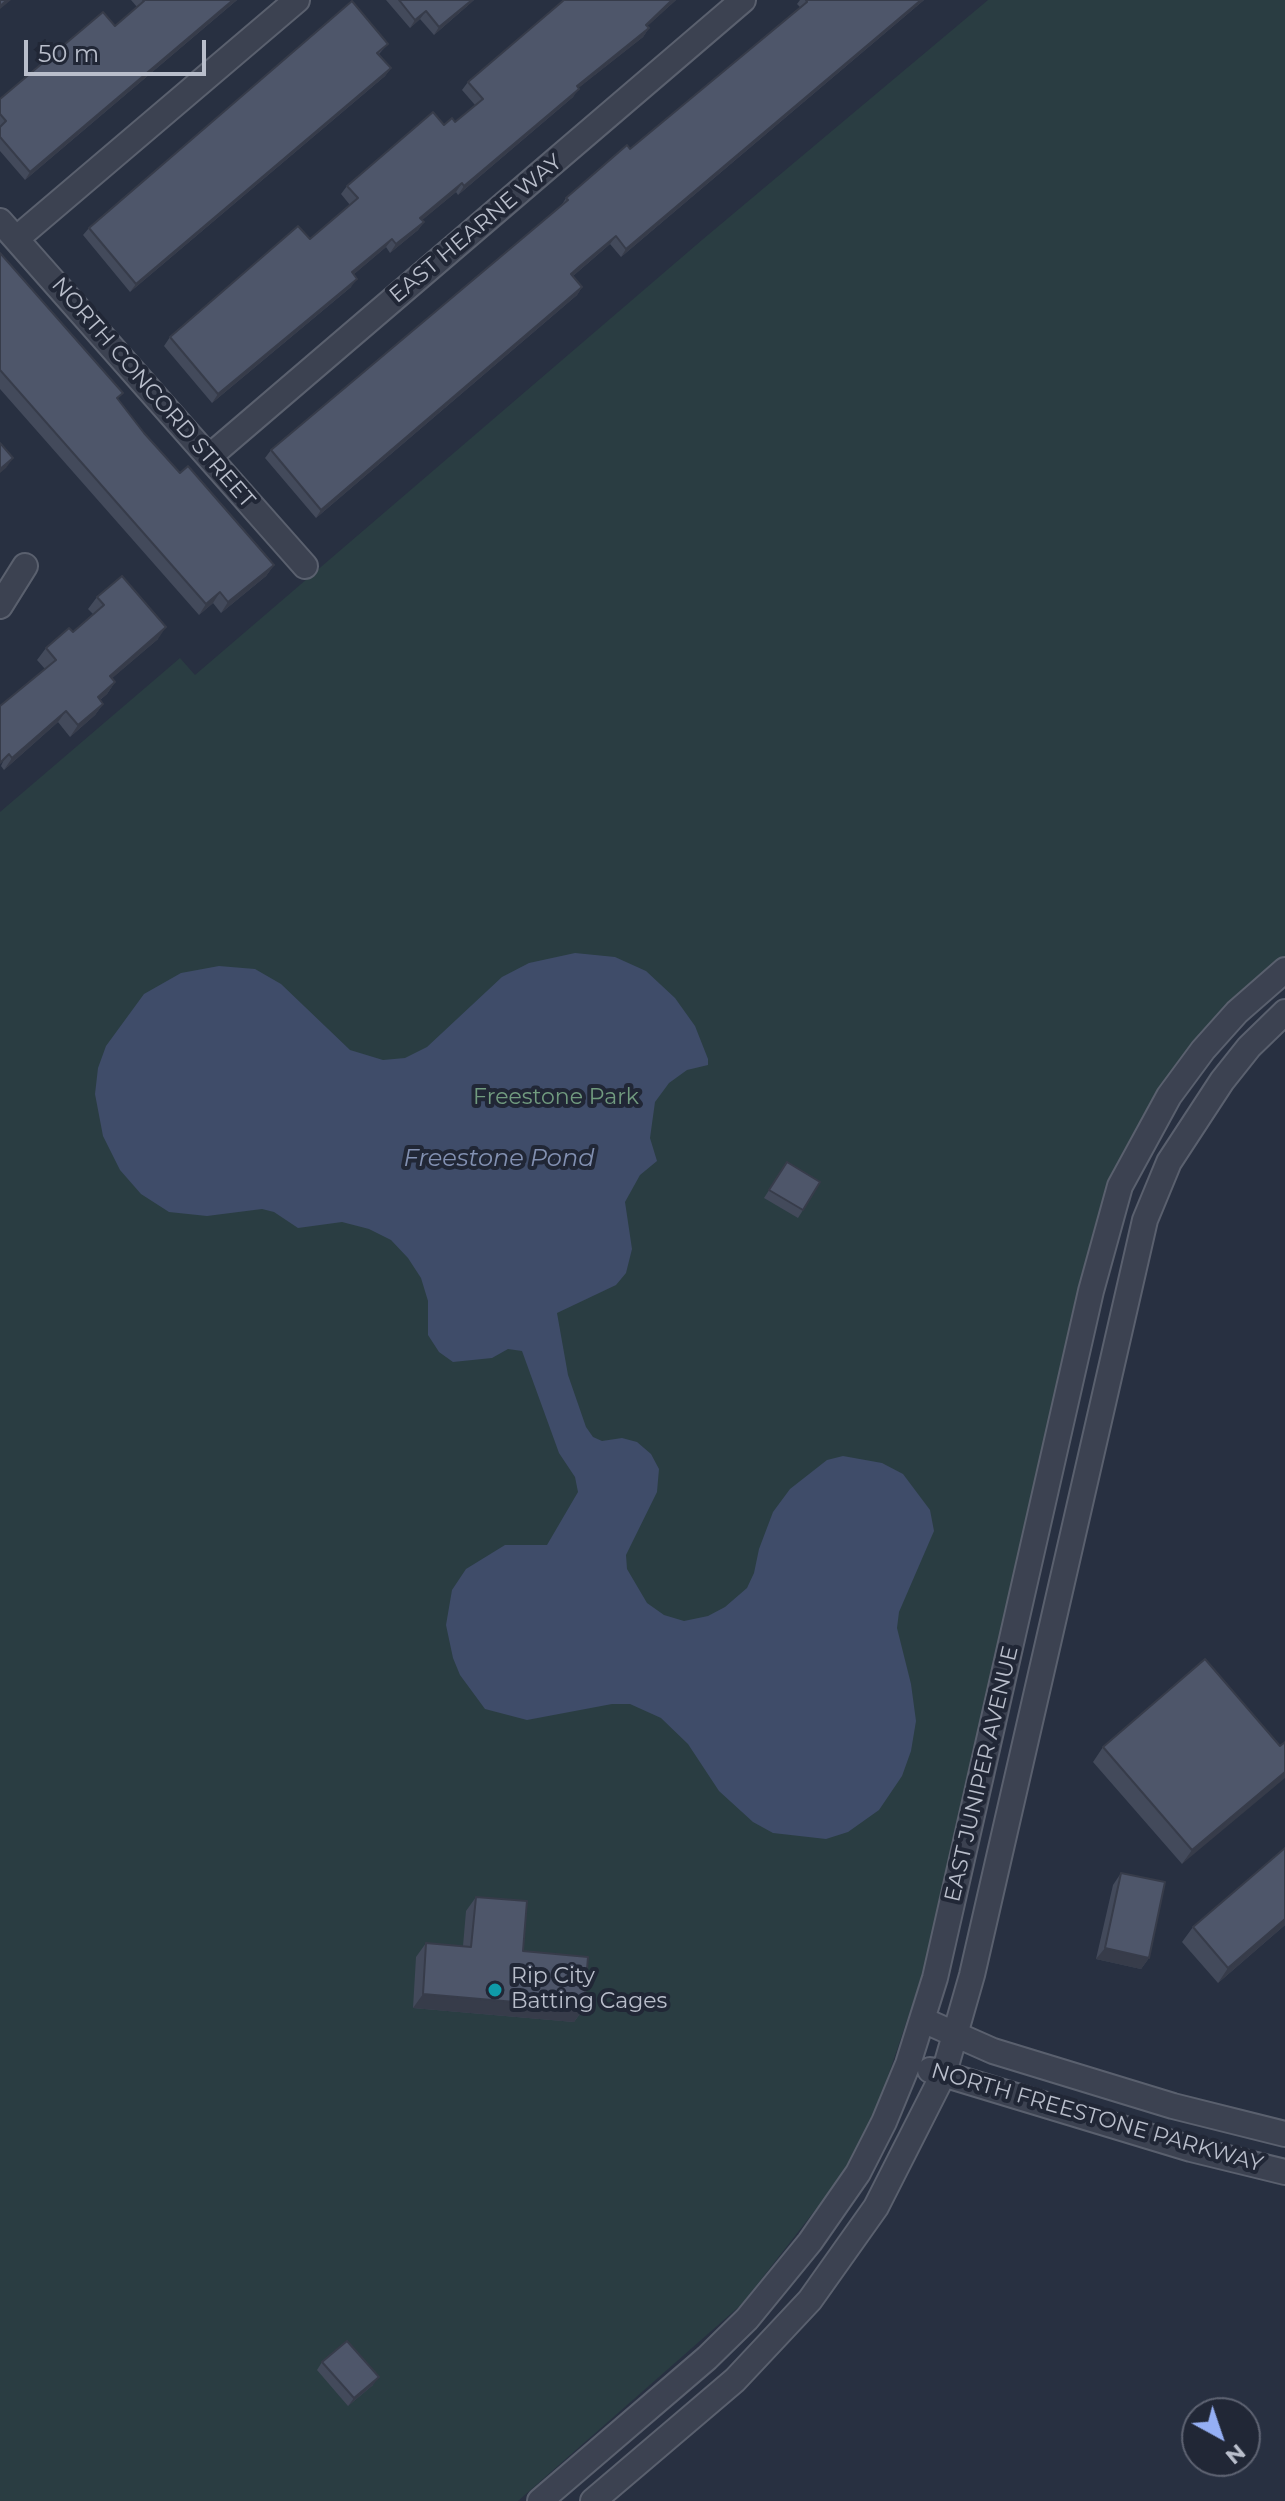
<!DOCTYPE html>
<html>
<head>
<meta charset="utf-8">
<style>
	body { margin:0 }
	#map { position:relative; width:1285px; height:2501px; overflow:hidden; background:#283041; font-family:Montserrat,sans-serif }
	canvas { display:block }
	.north { position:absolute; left:1181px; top:2397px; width:80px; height:80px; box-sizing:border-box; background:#212736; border:2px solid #5e6372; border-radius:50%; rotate:140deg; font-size:22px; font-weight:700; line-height:32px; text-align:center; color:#b9becb }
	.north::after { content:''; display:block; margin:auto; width:28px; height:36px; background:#95aff4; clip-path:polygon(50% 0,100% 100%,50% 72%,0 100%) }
	.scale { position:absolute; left:24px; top:40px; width:182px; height:36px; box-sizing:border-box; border:4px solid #b9becb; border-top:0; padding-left:10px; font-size:24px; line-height:28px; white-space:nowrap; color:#b9becb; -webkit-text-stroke:6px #212736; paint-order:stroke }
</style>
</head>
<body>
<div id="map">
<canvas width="1285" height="2501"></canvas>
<div class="north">N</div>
<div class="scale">50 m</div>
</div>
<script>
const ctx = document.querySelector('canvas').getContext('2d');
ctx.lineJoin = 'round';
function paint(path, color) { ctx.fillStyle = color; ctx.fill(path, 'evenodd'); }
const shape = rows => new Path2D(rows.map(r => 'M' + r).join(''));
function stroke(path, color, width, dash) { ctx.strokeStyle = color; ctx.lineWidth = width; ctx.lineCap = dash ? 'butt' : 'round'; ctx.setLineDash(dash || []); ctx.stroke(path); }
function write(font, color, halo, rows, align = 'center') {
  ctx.font = font + ' Montserrat,sans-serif'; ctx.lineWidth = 8; ctx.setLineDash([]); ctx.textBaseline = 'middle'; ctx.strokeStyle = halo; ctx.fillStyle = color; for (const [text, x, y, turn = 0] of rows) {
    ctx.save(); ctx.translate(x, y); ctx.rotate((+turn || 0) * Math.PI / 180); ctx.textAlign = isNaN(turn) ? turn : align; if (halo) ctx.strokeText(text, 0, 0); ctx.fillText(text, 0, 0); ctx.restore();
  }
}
paint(shape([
	[988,0,1285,0,1285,956,1247,986,1195,1040,1158,1092,1123,1152,1094,1228,924,1970,878,2106,844,2173,742,2304,518,2501,0,2501,0,812,180,658,195,675,702,240]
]), '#2a3d42');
paint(shape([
	[575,953,615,957,646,971,675,998,695,1026,708,1059,708,1065,687,1070,669,1083,655,1102,650,1138,657,1161,640,1175,625,1202,632,1249,626,1273,616,1285,557,1313,568,1375,586,1427,593,1437,602,1441,622,1438,637,1442,651,1454,659,1469,657,1492,626,1555,627,1569,647,1603,664,1615,684,1621,708,1616,725,1607,747,1588,754,1573,759,1549,773,1512,790,1489,827,1460,843,1456,882,1463,903,1474,930,1510,934,1531,899,1612,897,1628,911,1684,916,1721,911,1751,902,1776,879,1810,848,1832,826,1839,773,1833,753,1822,719,1791,688,1744,661,1718,630,1704,612,1704,527,1720,485,1709,460,1675,453,1658,446,1625,452,1590,466,1569,505,1545,547,1545,578,1492,575,1477,559,1453,522,1351,508,1349,492,1358,453,1362,439,1352,428,1335,428,1301,421,1278,408,1258,391,1240,369,1229,342,1222,298,1228,274,1212,262,1209,207,1216,169,1212,141,1194,120,1170,103,1136,95,1094,98,1068,106,1046,144,994,181,973,219,966,255,969,281,984,350,1050,383,1060,405,1058,427,1047,502,977,529,963]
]), '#3f4c69');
const minor = shape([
	[0,221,305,566],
	[16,239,297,0],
	[209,457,743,0],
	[0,606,25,566],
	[923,2020,993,2051,1173,2106,1285,2134],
	[930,2070,1191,2149,1285,2172],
	[540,2501,707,2358,747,2319,810,2242,858,2173,884,2122,908,2064,935,1978,1091,1291,1120,1186,1169,1096,1203,1050,1237,1012,1285,970],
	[593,2501,735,2380,810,2300,876,2207,944,2073,972,1975,1145,1220,1169,1162,1222,1081,1249,1047,1285,1012]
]);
stroke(minor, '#5a606e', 28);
stroke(minor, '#3c4251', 24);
paint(shape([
	[131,0,237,0,25,180,0,151,0,99,115,26,137,7],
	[386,0,474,0,434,35,420,19,410,28],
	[564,0,676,0,647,26,649,28,643,37,578,88,573,97,458,195,456,192,422,220,424,222,418,230,390,253,386,247,354,274,351,287,212,403,164,346,170,337,310,239,350,205,341,194,347,186,444,125,455,122,475,105,462,90,468,82],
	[800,0,924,0,621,257,610,244,573,276,582,287,577,295,316,518,265,458,271,450,561,206,566,198,630,149,800,7,797,4],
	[388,44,379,54,391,68,385,76,130,292,83,235,89,228],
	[0,253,144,433,180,473,274,565,266,576,221,613,213,603,199,615,0,389],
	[97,597,158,639,112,678,115,682,107,694,100,700,103,704,95,715,70,737,58,722,4,770,1,766,45,669,37,660,46,648,73,632,93,614,88,609],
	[787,1162,803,1210,798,1218,764,1198],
	[1280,1746,1182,1864,1093,1762,1103,1747],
	[1285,1848,1285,1925,1218,1983,1182,1942,1193,1927],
	[1121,1873,1149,1958,1141,1969,1096,1959,1113,1885],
	[476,1897,523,1951,584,2008,574,2022,413,2008,416,1957,426,1943,463,1946,466,1911],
	[322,2362,373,2385,348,2406,317,2370]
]), '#434a5b');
paint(shape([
	[7,0,11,0,0,9,0,6],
	[233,0,237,0,25,180,30,172],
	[472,0,474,0,434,35,439,27],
	[672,0,676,0,640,33,646,25],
	[921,0,924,0,621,257,626,249],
	[426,11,420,19,410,28,415,20],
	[649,28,643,37,571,94,577,86],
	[391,68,385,76,130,292,136,284],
	[579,89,573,97,458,195,464,186],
	[462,183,456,192,414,227,420,218],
	[424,222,418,230,390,253,396,244],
	[616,236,610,244,566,282,571,274,580,266],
	[392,239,386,247,346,281,352,272],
	[357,279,351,287,212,403,218,394],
	[582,287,577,295,316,518,321,510],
	[13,458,6,468,0,473,0,469],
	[274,565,266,576,221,613,228,602],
	[220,592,213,603,199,615,206,604],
	[166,627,158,639,102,687,110,676],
	[115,682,107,694,89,709,98,697],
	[103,704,95,715,70,737,78,725],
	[66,711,58,722,4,770,12,758],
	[1285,1772,1285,1778,1182,1864,1192,1850],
	[1285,1919,1285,1925,1218,1983,1228,1968],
	[1105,1948,1149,1958,1141,1969,1096,1959],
	[423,1994,584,2008,574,2022,413,2008],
	[379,2377,373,2385,348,2406,354,2398]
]), '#373c4a');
const building = shape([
	[0,0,7,0,0,6,0,0],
	[143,0,233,0,30,172,0,137,0,127,6,121,0,114,0,99,103,12,115,26,144,1,143,0],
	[399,0,472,0,439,27,426,11,415,20,399,0],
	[564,0,672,0,646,25,649,28,577,86,579,89,464,186,462,183,420,218,424,222,396,244,392,239,352,272,357,279,218,394,170,337,298,226,310,239,358,198,347,186,433,112,444,125,452,118,455,122,483,99,468,82,564,0],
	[806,0,921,0,626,249,616,236,580,266,571,274,582,287,321,510,271,450,568,200,566,198,627,145,630,149,807,2,806,0],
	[352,1,388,44,377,53,391,68,136,284,89,228,352,1],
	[0,253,123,393,117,398,144,433,180,473,188,466,274,565,228,602,220,592,206,604,0,370,0,253],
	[0,443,13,458,0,469,0,443],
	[122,576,166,627,110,676,115,682,98,697,103,704,78,725,66,711,12,758,9,754,0,763,0,706,56,660,46,648,69,628,73,632,104,605,97,597,122,576],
	[787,1162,820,1182,803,1210,769,1190,787,1162],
	[1205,1659,1280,1746,1285,1742,1285,1772,1192,1850,1103,1747,1205,1659],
	[1285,1848,1285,1919,1228,1968,1193,1927,1285,1848],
	[1121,1873,1165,1882,1149,1958,1105,1948,1121,1873],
	[476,1897,527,1901,523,1951,588,1957,584,2008,423,1994,426,1943,471,1947,476,1897],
	[347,2341,379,2377,354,2398,322,2362,347,2341]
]);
paint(building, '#4e566a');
stroke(building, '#373c4a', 2);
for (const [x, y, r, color] of [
	[495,1990,8,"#0f9aa8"]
]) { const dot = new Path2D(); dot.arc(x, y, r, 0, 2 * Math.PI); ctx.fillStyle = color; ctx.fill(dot); stroke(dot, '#212736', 3); }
write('22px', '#b9becb', '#212736', [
	["EAST HEARNE WAY",476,229,-40],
	["NORTH CONCORD STREET",153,393,49],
	["EAST JUNIPER AVENUE",982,1774,-77],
	["NORTH FREESTONE PARKWAY",1097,2118,16]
]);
write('22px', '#719b7f', '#212736', [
	["Freestone Park",556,1098]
]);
write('22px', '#b9becb', '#212736', [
	["Rip City",511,1977],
	["Batting Cages",511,2002]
], 'left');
write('italic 24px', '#8290b1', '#212736', [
	["Freestone Pond",499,1159]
]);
</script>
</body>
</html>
